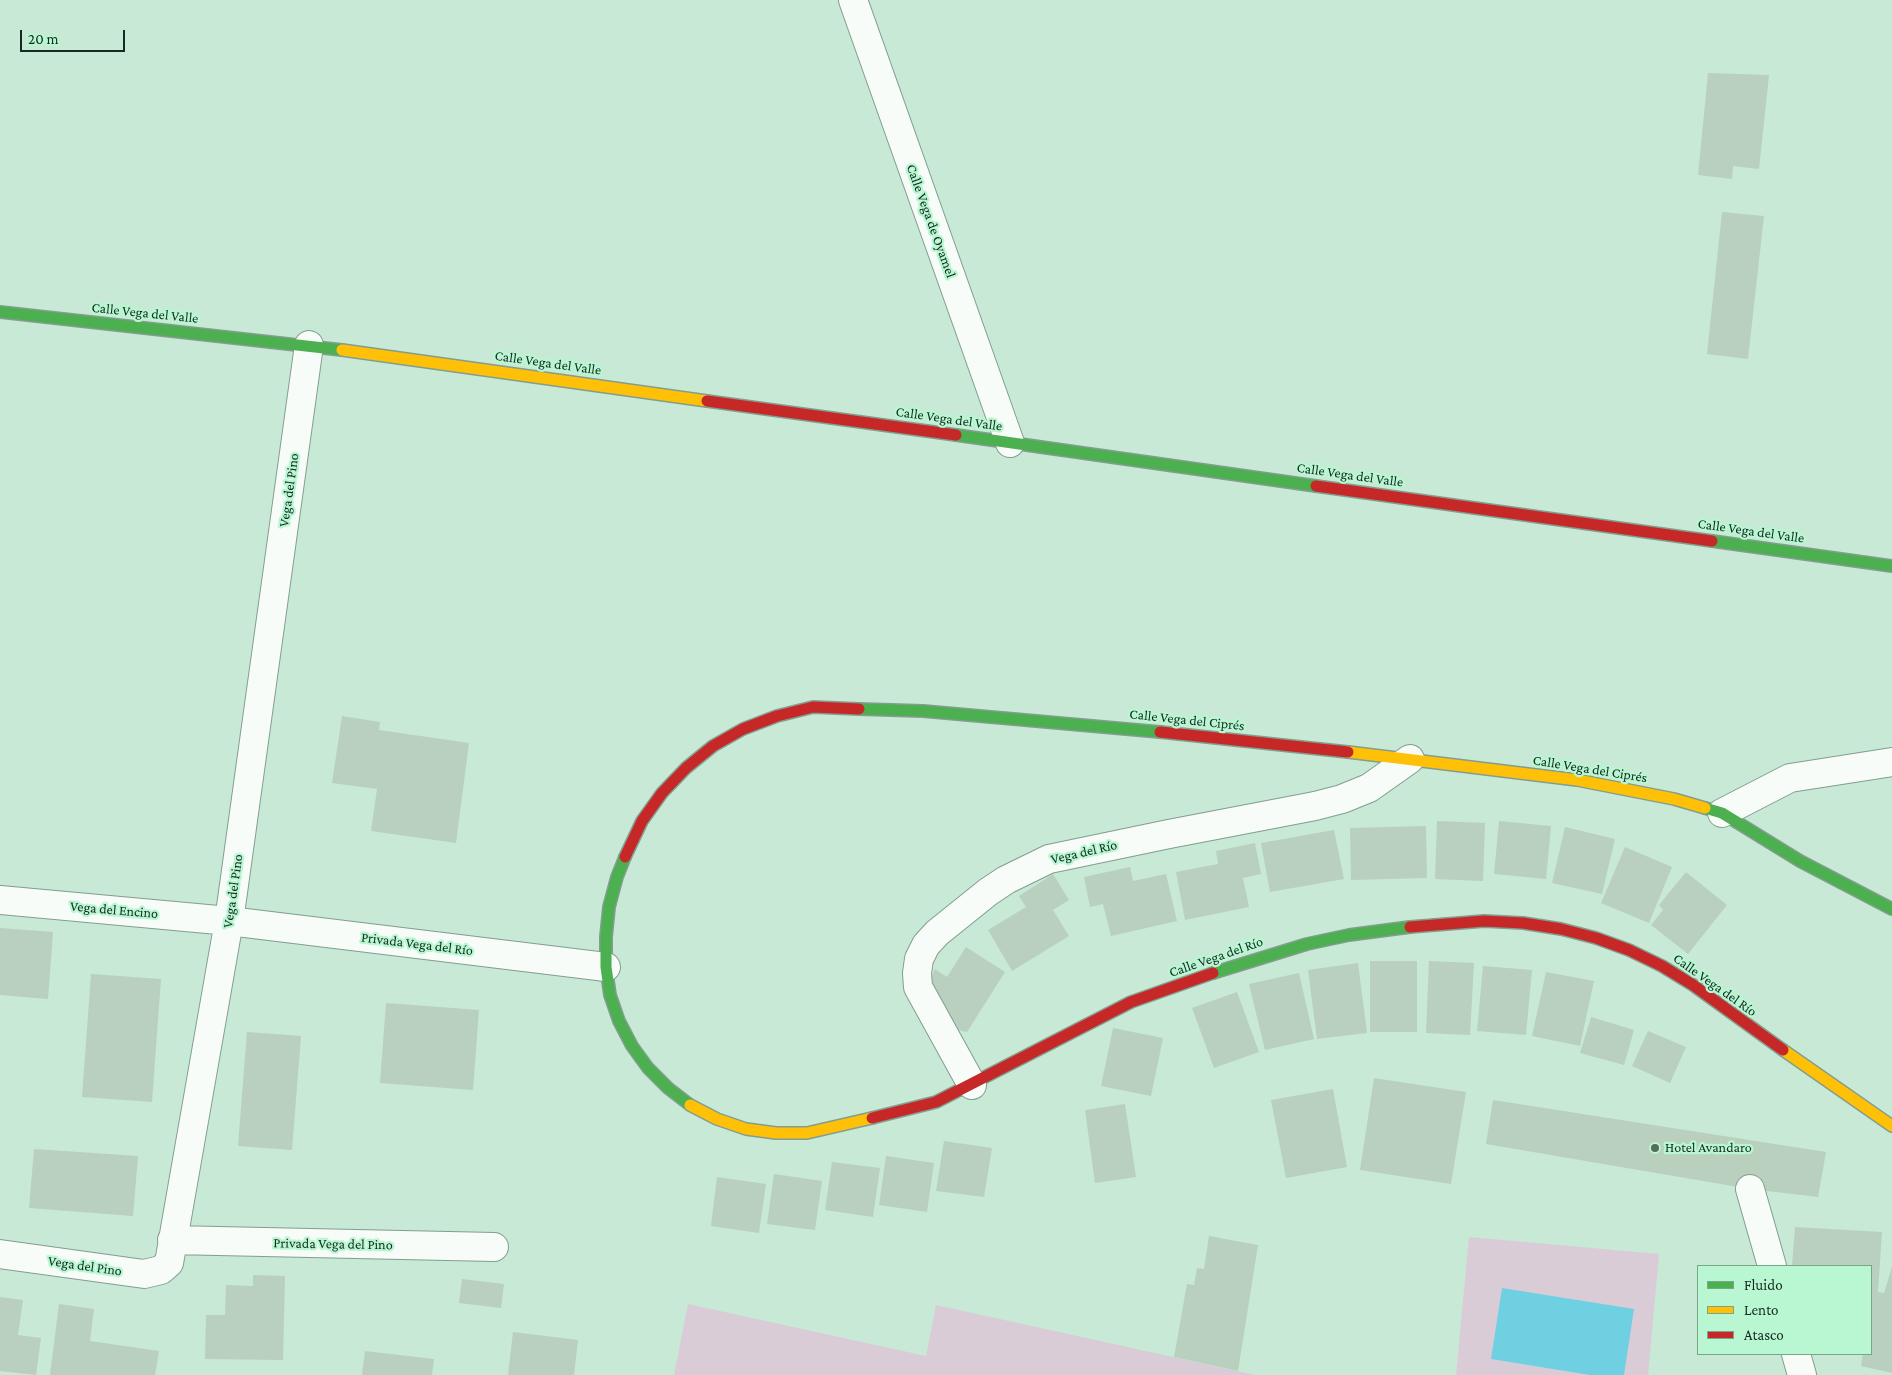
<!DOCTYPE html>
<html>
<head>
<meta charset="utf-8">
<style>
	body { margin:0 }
	#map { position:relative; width:1892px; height:1375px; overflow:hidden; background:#c7e9d5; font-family:"Crimson Pro",serif }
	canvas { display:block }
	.legend { position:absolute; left:1697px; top:1265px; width:175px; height:90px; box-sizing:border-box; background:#b9f7d3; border:1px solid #77a68b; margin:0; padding:6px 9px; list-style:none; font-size:15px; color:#142c1f }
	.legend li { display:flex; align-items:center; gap:10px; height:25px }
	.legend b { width:25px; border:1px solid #77a68b }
	.scale { position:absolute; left:20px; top:30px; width:105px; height:22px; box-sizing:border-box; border:2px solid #142c1f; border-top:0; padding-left:6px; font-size:15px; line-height:18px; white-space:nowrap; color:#142c1f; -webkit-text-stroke:4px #b9f7d3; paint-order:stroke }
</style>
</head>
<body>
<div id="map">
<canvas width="1892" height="1375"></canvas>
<ul class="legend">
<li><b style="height:6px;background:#4caf50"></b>Fluido</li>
<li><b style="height:6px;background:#ffc107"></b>Lento</li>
<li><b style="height:6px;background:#c62828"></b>Atasco</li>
</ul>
<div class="scale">20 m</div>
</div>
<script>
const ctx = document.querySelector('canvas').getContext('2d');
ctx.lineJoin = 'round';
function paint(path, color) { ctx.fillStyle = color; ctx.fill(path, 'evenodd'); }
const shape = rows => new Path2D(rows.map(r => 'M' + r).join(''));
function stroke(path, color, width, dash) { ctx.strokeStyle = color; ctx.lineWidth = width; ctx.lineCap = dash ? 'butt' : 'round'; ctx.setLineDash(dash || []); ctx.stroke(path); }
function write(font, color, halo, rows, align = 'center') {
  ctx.font = font + ' "Crimson Pro",serif'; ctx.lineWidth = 4.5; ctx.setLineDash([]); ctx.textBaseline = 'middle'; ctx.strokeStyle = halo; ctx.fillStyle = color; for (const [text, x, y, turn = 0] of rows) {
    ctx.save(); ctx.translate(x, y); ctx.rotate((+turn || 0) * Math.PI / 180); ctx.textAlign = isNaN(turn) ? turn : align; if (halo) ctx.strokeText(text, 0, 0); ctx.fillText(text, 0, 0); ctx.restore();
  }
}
paint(shape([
	[1469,1237,1659,1254,1648,1375,1456,1375],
	[688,1304,926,1356,936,1305,1255,1375,674,1375]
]), '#daccd7');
paint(shape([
	[1502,1288,1634,1309,1624,1375,1590,1375,1491,1359]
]), '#6fd0e1');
paint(shape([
	[1708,73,1769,75,1759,169,1733,166,1732,179,1698,175],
	[1722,212,1764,216,1748,359,1707,354],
	[342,716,380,722,379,730,469,743,456,843,371,831,377,789,332,783],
	[1437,821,1485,823,1483,881,1435,879],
	[1499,821,1551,826,1546,879,1494,874],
	[1426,826,1427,878,1351,880,1350,828],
	[1565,827,1615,839,1602,894,1552,883],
	[1334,830,1344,879,1270,892,1261,843],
	[1255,843,1261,874,1243,878,1249,907,1185,920,1176,872,1218,864,1216,851],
	[1625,847,1672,867,1649,923,1601,903],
	[1130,867,1133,881,1166,874,1177,921,1111,936,1103,904,1090,907,1084,877],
	[1686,872,1727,905,1688,954,1651,925,1663,910,1659,905],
	[1053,874,1069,900,1053,910,1069,936,1012,971,988,930,1026,907,1019,896],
	[0,928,53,932,48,999,0,995],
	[966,947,1005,972,967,1032,948,1028,918,1009,935,969,947,977],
	[1370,961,1417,961,1417,1032,1370,1032],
	[1429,961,1474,963,1470,1035,1426,1033],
	[1358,963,1367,1033,1317,1039,1308,970],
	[1483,966,1532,970,1526,1035,1477,1031],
	[1546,972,1594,981,1580,1046,1532,1036],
	[1299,973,1314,1039,1265,1050,1249,984],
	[91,974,161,979,152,1102,82,1097],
	[1237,992,1259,1052,1214,1068,1192,1008],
	[386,1003,479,1010,473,1090,380,1083],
	[1591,1017,1634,1030,1624,1065,1580,1053],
	[1113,1028,1163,1038,1151,1096,1101,1086],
	[1648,1031,1686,1047,1670,1083,1632,1066],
	[247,1032,301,1036,292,1150,238,1146],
	[1374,1078,1466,1092,1451,1184,1360,1170],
	[1333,1089,1347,1167,1286,1178,1271,1100],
	[1493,1100,1826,1152,1818,1197,1750,1189,1486,1144],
	[1125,1104,1136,1177,1095,1183,1085,1110],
	[944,1141,992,1148,984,1197,936,1191],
	[34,1149,138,1156,133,1216,29,1208],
	[886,1156,934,1163,927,1212,879,1205],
	[832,1162,880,1168,873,1217,825,1210],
	[774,1174,822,1181,815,1230,767,1224],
	[717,1177,766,1184,759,1233,711,1226],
	[1795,1227,1882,1232,1878,1292,1884,1293,1892,1267,1892,1373,1861,1366,1863,1354,1871,1354,1871,1321,1872,1314,1871,1314,1871,1266,1792,1266],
	[1209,1236,1258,1245,1238,1371,1174,1357,1187,1284,1194,1285,1197,1268,1204,1269],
	[253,1275,285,1276,283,1360,205,1359,206,1315,225,1315,226,1285,253,1286],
	[462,1279,504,1284,501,1308,459,1303],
	[0,1297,23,1300,18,1335,41,1338,36,1375,0,1371],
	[59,1304,94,1309,90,1341,159,1351,155,1375,50,1375],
	[513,1332,578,1340,574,1375,508,1375],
	[365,1351,434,1359,432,1375,362,1375]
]), '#b9d0be');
const street = shape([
	[853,0,1010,443],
	[1722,813,1790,778,1892,762],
	[0,900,229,921,606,967],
	[972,1085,918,987,917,973,919,959,926,945,937,933,988,892,1006,880,1049,859,1169,834,1315,806,1342,799,1369,788,1410,759],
	[1750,1189,1772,1266],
	[172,1240,494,1247],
	[0,1254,144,1274,161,1270,169,1263,229,921,309,345],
	[1796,1354,1802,1375]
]);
const fast = shape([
	[0,312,342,350],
	[956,435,1316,486],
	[1712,541,1892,566],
	[859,709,923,711,1160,732],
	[1705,808,1722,813,1800,861,1892,909],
	[625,857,617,877,609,907,606,937,606,967,610,995,619,1021,632,1046,648,1068,668,1088,690,1105],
	[1213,973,1307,944,1349,935,1410,927]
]);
const slow = shape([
	[342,350,707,401],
	[1348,752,1577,780,1674,799,1705,808],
	[1783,1050,1892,1126],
	[690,1105,717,1119,746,1129,776,1133,807,1133,872,1118]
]);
const jam = shape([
	[707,401,956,435],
	[1316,486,1712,541],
	[1160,732,1348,752],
	[625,857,642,821,662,793,686,768,713,746,743,729,777,716,813,707,859,709],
	[1410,927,1484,921,1523,923,1561,929,1596,938,1629,950,1662,966,1693,985,1783,1050],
	[872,1118,936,1102,1131,1002,1213,973]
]);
stroke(street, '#839d8f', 30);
stroke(fast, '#839d8f', 14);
stroke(slow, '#839d8f', 14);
stroke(jam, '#839d8f', 14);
stroke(street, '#f7fcf9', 28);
stroke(fast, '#4caf50', 11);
stroke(slow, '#ffc107', 11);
stroke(jam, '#c62828', 11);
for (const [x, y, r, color] of [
	[1655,1148,5,"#536e5f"]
]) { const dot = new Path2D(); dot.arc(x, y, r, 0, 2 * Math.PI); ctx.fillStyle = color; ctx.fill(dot); stroke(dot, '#b9f7d3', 2); }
write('14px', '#142c1f', '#b9f7d3', [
	["Calle Vega de Oyamel",931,221,70],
	["Calle Vega del Valle",145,313,6],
	["Calle Vega del Valle",548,363,8],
	["Calle Vega del Valle",949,419,8],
	["Calle Vega del Valle",1350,475,8],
	["Vega del Pino",289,490,-82],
	["Calle Vega del Valle",1751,531,8],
	["Calle Vega del Ciprés",1187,720,6],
	["Calle Vega del Ciprés",1590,769,9],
	["Vega del Río",1084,852,-13],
	["Vega del Pino",233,891,-82],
	["Vega del Encino",114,910,5],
	["Privada Vega del Río",417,944,7],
	["Calle Vega del Río",1216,957,-19],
	["Calle Vega del Río",1715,985,35],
	["Privada Vega del Pino",333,1244,1],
	["Vega del Pino",85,1266,8]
]);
write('14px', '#142c1f', '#b9f7d3', [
	["Hotel Avandaro",1665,1148]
], 'left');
</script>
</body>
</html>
